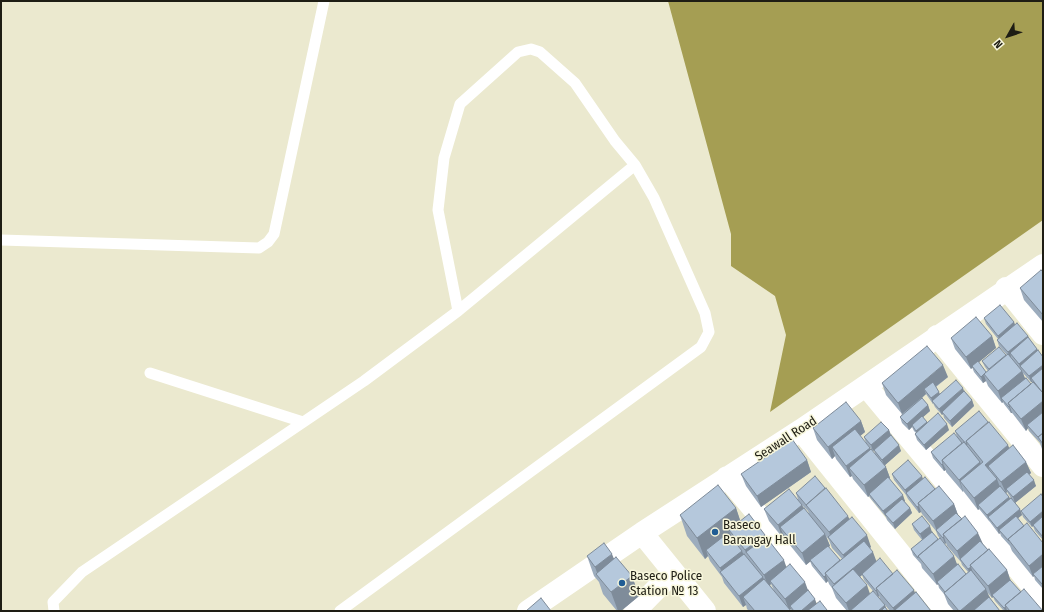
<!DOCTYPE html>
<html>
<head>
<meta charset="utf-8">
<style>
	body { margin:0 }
	#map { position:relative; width:1044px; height:612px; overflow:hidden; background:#ebe9cf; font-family:"Fira Sans Condensed",sans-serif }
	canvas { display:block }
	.frame { position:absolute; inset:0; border:2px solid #1e1d14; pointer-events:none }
	.north { position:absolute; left:988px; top:16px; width:40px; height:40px; -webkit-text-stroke:3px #f8f7dc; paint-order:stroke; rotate:230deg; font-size:11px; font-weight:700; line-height:16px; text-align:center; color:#1e1d14 }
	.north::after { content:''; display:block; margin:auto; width:14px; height:18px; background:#1e1d14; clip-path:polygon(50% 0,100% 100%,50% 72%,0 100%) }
</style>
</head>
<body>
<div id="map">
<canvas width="1044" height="612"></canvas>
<div class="frame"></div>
<div class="north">N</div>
</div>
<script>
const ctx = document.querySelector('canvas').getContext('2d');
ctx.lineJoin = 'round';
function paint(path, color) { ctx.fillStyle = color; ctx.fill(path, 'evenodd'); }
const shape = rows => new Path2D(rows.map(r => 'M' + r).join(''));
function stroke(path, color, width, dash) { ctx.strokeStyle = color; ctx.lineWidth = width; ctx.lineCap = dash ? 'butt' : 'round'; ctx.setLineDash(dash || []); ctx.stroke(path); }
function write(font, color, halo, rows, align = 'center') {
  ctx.font = font + ' "Fira Sans Condensed",sans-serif'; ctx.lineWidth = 3; ctx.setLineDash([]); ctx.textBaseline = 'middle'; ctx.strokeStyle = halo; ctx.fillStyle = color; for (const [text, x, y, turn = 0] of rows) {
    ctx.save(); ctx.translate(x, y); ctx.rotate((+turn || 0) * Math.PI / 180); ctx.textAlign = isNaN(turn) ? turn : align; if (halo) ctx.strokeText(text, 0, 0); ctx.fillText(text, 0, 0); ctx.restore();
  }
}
paint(shape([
	[668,1,1043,1,1043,220,770,412,786,335,775,296,731,266,731,234]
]), '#a59e53');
stroke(shape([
	[1,240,259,248,268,242,274,234,324,1],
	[150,373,303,422],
	[54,611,53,602,82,572,364,381,458,311,635,165],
	[340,611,701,347,709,332,705,313,654,198,635,165,615,141,575,83,540,52,531,49,518,52,460,104,444,158,438,210,458,311]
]), '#fff', 11);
stroke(shape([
	[1006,288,1043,334],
	[937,336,1043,466],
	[866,386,1043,599],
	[801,430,946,611],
	[727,477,838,611],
	[642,533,705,611],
	[528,611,642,533,801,430,1043,265],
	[635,611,673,572]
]), '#fff', 22);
paint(shape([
	[1043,272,1043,322,1024,300,1020,288],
	[984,318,1014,322,1015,325,1029,338,1043,357,1043,450,1042,449,1040,443,1029,431,1028,428,1026,431,1013,414,1012,413,1011,413,1004,404,1003,402,1002,403,988,386,986,381,983,383,974,372,972,367,971,369,955,349,951,338,992,336,996,348,978,362,986,372,988,371,985,367,982,361,1007,355,999,346,997,340,998,339,986,324],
	[1023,373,1031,382,1032,382,1032,383,1031,384,1025,379],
	[948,377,936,387,940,394,965,392,972,400,974,406,952,427,944,418,943,414,942,415,935,407,933,403,933,404,926,394,922,398,928,405,930,411,923,417,927,423,949,430,926,450,917,440,915,434,916,433,914,431,912,427,909,430,902,423,900,417,902,414,886,395,882,383],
	[861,421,865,432,860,436,870,448,870,450,875,454,874,450,875,449,873,451,866,443,864,437,889,430,891,435,901,451,885,465,890,478,890,479,905,501,904,501,910,508,912,513,895,529,887,520,886,517,871,499,869,496,868,497,853,479,852,476,850,477,836,459,835,456,832,459,817,440,813,428],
	[955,431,1010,448,1026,462,1031,473,1029,475,1036,486,1015,503,1020,509,1022,515,1018,518,1024,526,1043,543,1043,589,1035,580,1034,576,1033,577,1012,551,1010,546,1001,536,1000,533,999,534,990,522,989,521,980,510,979,509,978,510,964,492,963,491,963,492,946,472,946,470,944,471,933,458,931,452,957,437],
	[1007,492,1011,498,1010,498,1006,493],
	[807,460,811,472,761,507,746,486,741,474],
	[892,474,923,479,935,489,954,504,958,515,988,550,1007,570,1010,580,1021,592,1043,611,1002,611,1003,610,995,601,993,597,992,598,987,592,990,598,1000,611,954,611,948,604,944,594,939,588,938,584,937,585,922,568,921,564,913,555,911,549,922,540,914,530,912,524,932,532,957,564,966,574,968,572,962,565,961,562,947,546,946,543,945,544,938,536,936,531,922,514,921,512,919,513,908,499,906,495,894,480],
	[796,493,850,519,871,547,870,548,876,561,893,574,915,593,931,611,890,611,880,599,879,596,878,597,864,580,862,575,860,577,870,594,885,605,885,607,888,611,847,611,836,598,832,588,829,584,828,581,826,583,812,566,810,561,806,565,785,539,784,536,782,537,769,521,764,509,798,499],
	[802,505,808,511,809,514,804,508],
	[826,536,829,540,832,548,842,559,840,560,828,547,830,546],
	[1043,497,1043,540,1035,531,1033,526,1032,527,1023,517,1021,511],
	[736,508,740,520,766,537,786,567,809,591,816,604,828,611,791,611,791,609,790,610,791,611,749,611,747,609,746,605,743,607,724,583,722,577,710,561,708,556,705,559,687,536,680,515],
	[771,584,774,590,770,585],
	[587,556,614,558,632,576,639,596,621,611,617,611,603,594,599,582,594,576]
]), '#9cacbd');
paint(shape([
	[1014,322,1016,328,1000,342,998,336],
	[992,336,996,348,971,369,966,357],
	[1028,336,1030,342,1010,353,1011,357,1010,358,1008,352],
	[1037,349,1039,355,1020,366,1021,370,1019,364],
	[943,365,948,377,927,393,924,389,926,394,902,414,898,403],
	[1043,365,1043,373,1031,378,1032,382,1031,382,1029,376],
	[1022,371,1027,383,1001,398,1003,402,1002,403,998,391],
	[984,375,986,381,983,383,981,377],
	[963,388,965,394,942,412,943,414,942,415,939,409],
	[939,392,941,398,932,401,933,403,933,404,931,398],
	[972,400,974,406,952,427,950,421],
	[1043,401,1043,416,1027,425,1028,428,1026,431,1021,419],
	[928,405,930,411,913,426,912,425,912,427,909,430,907,424],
	[1009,407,1010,407,1012,413,1011,413],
	[861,421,865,432,837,455,832,447,835,456,832,459,828,447],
	[927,422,929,428,918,436,916,431],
	[947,424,949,430,926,450,924,445],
	[889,430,891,436,873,451,871,445],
	[899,445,901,451,884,466,882,460],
	[1008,445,1013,457,988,466,991,475,985,465],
	[870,448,874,459,849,468,852,476,850,477,846,466],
	[807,460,811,472,761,507,757,496],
	[980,462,985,473,960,481,963,491,963,492,959,480],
	[1026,462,1031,473,1008,491,1006,489,1007,492,1006,493,1001,482],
	[943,464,946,470,944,471,942,465],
	[886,467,890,478,870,495,869,494,869,496,868,497,864,485],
	[922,476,924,482,907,494,905,490],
	[997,479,1001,490,978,505,979,509,978,510,974,498],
	[1034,480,1036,486,1015,503,1013,497],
	[903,495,905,501,886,516,885,514,886,517,883,511],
	[1009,497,1012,503,988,517,989,521,987,515],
	[954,504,958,515,937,531,933,521],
	[802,505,807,516,780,527,784,536,782,537,778,525],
	[919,506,921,512,919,513,917,507],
	[736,508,743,529,729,530,732,538,706,550,708,556,705,559,697,538],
	[910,508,912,513,895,529,893,523],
	[1020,509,1022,515,1001,532,999,530,1000,533,999,534,997,528],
	[1043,511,1043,518,1033,525,1033,526,1032,527,1030,522],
	[848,516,853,527,832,541,829,532],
	[930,526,932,532,923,540,920,534],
	[978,533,983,544,960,559,961,562,957,551],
	[825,534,830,546,806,565,802,553],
	[765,535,769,547,746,553,745,550],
	[867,535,871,547,848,566,843,555],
	[944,537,946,543,945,544,943,538],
	[742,551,747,563,723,575,720,568],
	[873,552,877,563,862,574,862,575,838,595,834,584],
	[612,554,620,574,599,578,595,567],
	[1043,554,1043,569,1033,574,1034,576,1033,577,1029,566],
	[954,556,958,567,937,582,938,584,937,585,933,574],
	[784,560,788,572,770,581,771,584,768,587,764,575],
	[971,567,973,573,970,575,968,569],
	[1007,570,1011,582,992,595,993,597,992,598,988,586],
	[826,575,828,581,826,583,824,577],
	[632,576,639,596,621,611,618,611,611,592],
	[763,577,767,589,743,597,746,605,743,607,739,596],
	[805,582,809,593,790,606,791,609,789,610,785,599],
	[867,585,871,597,855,611,849,611,846,603],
	[986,589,991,601,978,611,960,611],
	[877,590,879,596,878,597,876,591],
	[914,590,918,602,895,610,895,611,894,611,893,608],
	[815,599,817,605,810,611,801,611],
	[885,605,887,611,878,611],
	[1006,607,1007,611,1005,611,1004,608]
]), '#7f8c9a');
const building = shape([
	[1041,270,1043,272,1043,315,1020,288,1041,270],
	[1000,305,1014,322,998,336,984,318,1000,305],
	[976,317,992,336,966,357,951,338,976,317],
	[1017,323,1028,336,1008,352,997,340,1017,323],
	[1028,337,1037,349,1019,364,1010,353,1028,337],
	[927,346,943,365,898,403,882,383,927,346],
	[999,347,1006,355,989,369,982,361,999,347],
	[1038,350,1043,357,1043,365,1029,376,1020,366,1038,350],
	[1008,354,1022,371,998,391,984,374,1008,354],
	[978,361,986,372,981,377,972,366,978,361],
	[1043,368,1043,392,1042,392,1031,378,1043,368],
	[1026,378,1031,384,1008,403,1010,407,1009,407,1001,398,1026,378],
	[956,380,963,388,939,409,932,401,956,380],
	[933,382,939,392,931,398,924,389,933,382],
	[1033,382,1043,393,1043,401,1021,419,1008,403,1033,382],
	[964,391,972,400,950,421,942,412,964,391],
	[922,398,928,405,907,424,900,417,922,398],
	[846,402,861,421,828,447,813,428,846,402],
	[979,411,988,422,966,441,967,445,955,431,979,411],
	[1043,412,1043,433,1038,437,1027,425,1043,412],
	[938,413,947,424,924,445,915,434,938,413],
	[922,416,927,422,916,431,912,425,922,416],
	[881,422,889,430,871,445,864,437,881,422],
	[989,422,1008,445,985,465,997,479,974,498,960,481,983,462,966,441,989,422],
	[855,429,870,448,846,466,832,447,855,429],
	[954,433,962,443,942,460,943,464,942,465,931,452,954,433],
	[1043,433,1043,444,1038,437,1043,433],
	[891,435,899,445,882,460,874,450,891,435],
	[792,439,807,460,757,496,741,474,792,439],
	[964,442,980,462,959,480,942,460,964,442],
	[1013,445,1026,462,1001,482,988,466,1013,445],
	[871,449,886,467,864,485,849,468,871,449],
	[908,460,922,476,905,490,892,474,908,460],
	[1027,472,1034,480,1013,497,1006,489,1027,472],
	[815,476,825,488,806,505,807,506,796,493,815,476],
	[888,477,903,495,883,511,869,494,888,477],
	[925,477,935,489,918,503,919,506,917,507,906,493,925,477],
	[718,485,736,508,697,538,680,515,718,485],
	[939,486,954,504,933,521,918,503,939,486],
	[1000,486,1009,497,987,515,978,505,1000,486],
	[826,488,848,516,829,532,806,505,826,488],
	[789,489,802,505,778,525,764,509,789,489],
	[1041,494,1043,497,1043,511,1030,522,1021,511,1041,494],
	[1011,498,1020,509,997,528,988,517,1011,498],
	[902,499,910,508,893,523,885,514,902,499],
	[804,508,825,534,802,553,780,527,804,508],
	[956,513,962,519,943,534,944,537,943,538,936,530,956,513],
	[749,514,765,535,745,550,729,530,749,514],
	[922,516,930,526,920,534,912,524,922,516],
	[965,516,978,533,957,551,943,534,965,516],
	[1016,516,1024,526,1008,539,1009,541,999,530,1016,516],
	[1043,516,1043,537,1033,525,1043,516],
	[852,517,867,535,843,555,828,537,852,517],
	[1027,523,1043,543,1043,554,1029,566,1008,539,1027,523],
	[932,532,938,539,918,556,918,558,911,549,932,532],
	[728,533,742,551,720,568,706,550,728,533],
	[766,537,784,560,764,575,746,552,766,537],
	[940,538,954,556,933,574,918,556,940,538],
	[864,541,873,552,834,584,825,573,864,541],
	[980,541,988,550,970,565,971,567,968,569,960,559,980,541],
	[604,543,612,554,595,567,587,556,604,543],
	[828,546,840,560,825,573,826,575,824,577,810,560,828,546],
	[989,549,1007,570,988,586,970,565,989,549],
	[744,554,763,577,739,596,720,572,744,554],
	[616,557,632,576,611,592,596,574,616,557],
	[880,558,893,574,876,588,877,590,876,591,862,574,880,558],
	[790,564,805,582,785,599,770,581,790,564],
	[958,564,966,574,945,592,937,582,958,564],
	[1043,566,1043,585,1033,574,1043,566],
	[853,569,867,585,846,603,832,587,853,569],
	[897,570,914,590,893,608,876,588,897,570],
	[971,570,986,589,960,611,959,611,944,593,971,570],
	[764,579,791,611,755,611,743,597,764,579],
	[1010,580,1021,592,1005,605,1006,607,1004,608,992,595,1010,580],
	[1024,589,1043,611,1010,611,1005,605,1024,589],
	[808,590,815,599,801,611,794,611,790,606,808,590],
	[873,591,885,605,878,611,850,611,873,591],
	[916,592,931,611,896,611,895,610,916,592],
	[989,597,1000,611,973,611,989,597],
	[541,598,551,611,526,611,541,598],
	[820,601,827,610,825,611,807,611,820,601],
	[885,607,888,611,881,611,885,607]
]);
paint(building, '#b5c8dc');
stroke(building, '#7f8c9a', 1);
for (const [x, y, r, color] of [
	[715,532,4,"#215d94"],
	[622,583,4,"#215d94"]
]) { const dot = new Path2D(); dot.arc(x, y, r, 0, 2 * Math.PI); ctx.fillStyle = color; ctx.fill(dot); stroke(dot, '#f8f7dc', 1.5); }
write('13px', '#1e1d14', '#f8f7dc', [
	["Seawall Road",786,439,-33]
]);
write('13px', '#1e1d14', '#f8f7dc', [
	["Baseco",723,525],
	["Barangay Hall",723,540],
	["Baseco Police",630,576],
	["Station № 13",630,591]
], 'left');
</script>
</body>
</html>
